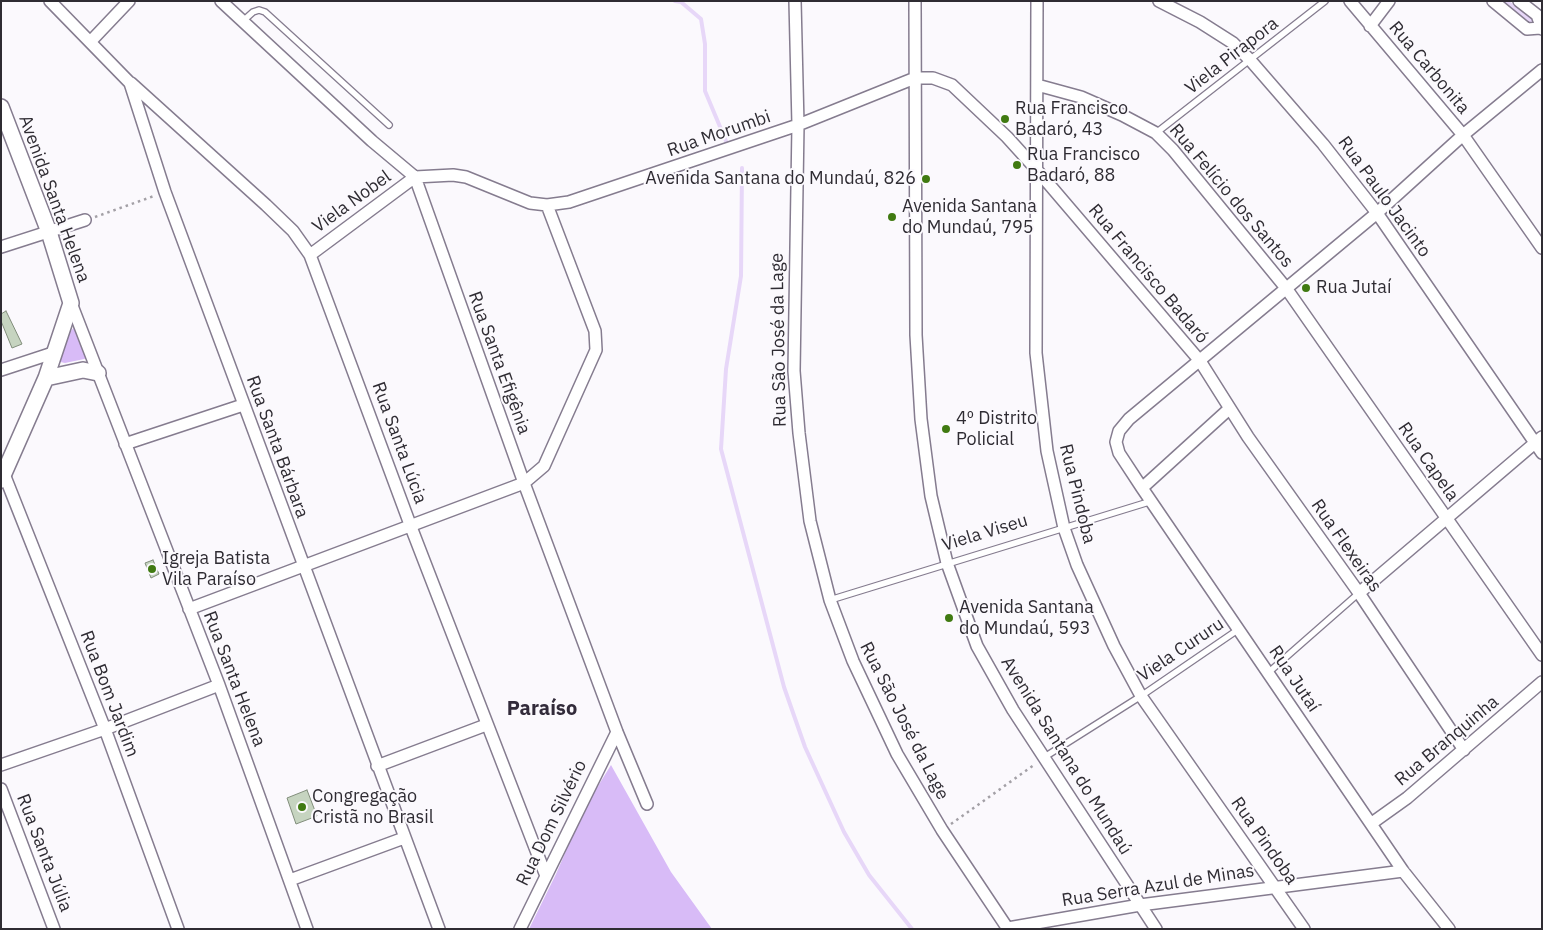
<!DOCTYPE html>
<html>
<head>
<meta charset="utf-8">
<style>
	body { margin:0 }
	#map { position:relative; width:1543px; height:930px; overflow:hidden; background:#fbf9fd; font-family:"IBM Plex Sans",sans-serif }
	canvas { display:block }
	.frame { position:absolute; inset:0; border:2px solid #2f2c33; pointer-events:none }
</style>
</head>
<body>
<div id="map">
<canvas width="1543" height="930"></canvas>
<div class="frame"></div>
</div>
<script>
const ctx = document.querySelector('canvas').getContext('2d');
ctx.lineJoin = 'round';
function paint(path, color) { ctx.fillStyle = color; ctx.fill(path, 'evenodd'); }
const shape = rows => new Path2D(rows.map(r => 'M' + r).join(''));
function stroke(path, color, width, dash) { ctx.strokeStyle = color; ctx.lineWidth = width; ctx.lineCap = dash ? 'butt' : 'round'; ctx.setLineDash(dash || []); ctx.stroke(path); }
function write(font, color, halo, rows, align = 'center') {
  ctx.font = font + ' "IBM Plex Sans",sans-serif'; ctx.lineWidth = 4; ctx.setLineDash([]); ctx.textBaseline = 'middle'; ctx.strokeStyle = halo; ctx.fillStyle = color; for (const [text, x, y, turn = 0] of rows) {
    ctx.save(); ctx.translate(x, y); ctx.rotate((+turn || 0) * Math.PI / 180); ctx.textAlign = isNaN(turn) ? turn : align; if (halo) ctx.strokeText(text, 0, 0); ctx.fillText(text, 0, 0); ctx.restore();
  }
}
paint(shape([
	[75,326,89,358,65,363,56,361,63,341],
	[611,765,671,872,712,929,529,929,556,874,585,807]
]), '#d8bbf7');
stroke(shape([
	[675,1,681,2,701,19,705,44,705,91,726,141],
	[1506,1,1531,21],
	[742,168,741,276,726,369,721,449,784,687,805,747,844,832,869,875,912,929]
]), '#e7d7f8', 4);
const building = shape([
	[6,311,22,344,12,348,1,321,1,314,6,311],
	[153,560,159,574,151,578,145,563,153,560],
	[307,790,317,816,296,824,287,798,307,790]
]);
paint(building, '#c6d4c0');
stroke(building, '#818d7b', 1);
const service = shape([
	[243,21,253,12,259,10,265,12,389,125],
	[1156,133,1325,1],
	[830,600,1152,501],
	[1269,672,1359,593],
	[1043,758,1141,696,1239,629]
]);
const minor = shape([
	[50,1,130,83,165,192,439,929],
	[221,1,372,141,415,177,524,483,617,732,647,804],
	[795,1,798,125,794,371,799,433,810,521,830,600,853,661,897,754,942,830,1008,929],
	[915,1,916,335,921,419,931,496,947,563,977,646,1013,710,1156,929],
	[1037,1,1036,353,1047,451,1064,528,1077,565,1114,646,1141,696,1304,929],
	[1159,1,1200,22,1233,43,1251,61,1323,144,1377,213,1542,453],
	[1350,1,1463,135,1542,248],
	[1493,1,1527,29,1540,28],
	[1519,1,1537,15,1542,29],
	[1370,26,1389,1],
	[91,41,129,1],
	[131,83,266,205,293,231,310,255,411,527,546,876],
	[1037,85,1081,97,1122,115,1156,133,1173,150,1286,288,1542,655],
	[415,177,453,175,466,177,530,203,547,205,569,202,798,125,915,78,933,78,952,85,1007,137,1036,169,1200,361,1248,437,1359,593,1464,750],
	[1,247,85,220],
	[310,255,415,177],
	[71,303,219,685,307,929],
	[1,370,56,352],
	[125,444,243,405],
	[4,474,105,729,178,929],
	[1142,488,1229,409],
	[1359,593,1542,437],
	[189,609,524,483,544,466,596,350,595,331,547,205],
	[1,765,105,729,219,685],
	[377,766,486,725],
	[1,789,54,929],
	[1372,823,1407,798,1542,682],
	[290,880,404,838],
	[1008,928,1140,905,1403,871],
	[520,929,617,732],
	[1449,929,1403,871,1142,488,1119,453,1116,442,1119,431,1129,419,1377,213,1463,135,1542,70]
]);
const tertiary = shape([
	[1,107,49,232,71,303,46,378,1,480],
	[46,378,83,370,98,373]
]);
stroke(service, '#857c8f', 8);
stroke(minor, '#857c8f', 14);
stroke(tertiary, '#857c8f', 18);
stroke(shape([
	[95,217,154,196],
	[951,824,1034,765]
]), '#a3a0a6', 2.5, [2.5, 4]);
stroke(service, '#fff', 5.5);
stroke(minor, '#fff', 11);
stroke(tertiary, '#fff', 15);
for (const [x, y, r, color] of [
	[1005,119,5,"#407a11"],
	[1017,165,5,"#407a11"],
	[926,179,5,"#407a11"],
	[892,217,5,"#407a11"],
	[1306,288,5,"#407a11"],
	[946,429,5,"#407a11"],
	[152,569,5,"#407a11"],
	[949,618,5,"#407a11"],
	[302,807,5,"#407a11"]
]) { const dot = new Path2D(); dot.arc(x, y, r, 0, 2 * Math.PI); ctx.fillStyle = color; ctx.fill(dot); stroke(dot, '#fbf9fd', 2); }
write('18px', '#2f2c33', '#fbf9fd', [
	["Viela Pirapora",1232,56,-38],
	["Rua Carbonita",1429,68,50],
	["Rua Morumbi",719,134,-19],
	["Rua Felício dos Santos",1231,196,50],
	["Rua Paulo Jacinto",1384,197,54],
	["Avenida Santa Helena",54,199,70],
	["Viela Nobel",352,202,-36],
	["Rua Francisco Badaró",1148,274,50],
	["Rua São José da Lage",779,340,-91],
	["Rua Santa Efigênia",499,363,70],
	["Rua Santa Lúcia",399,443,70],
	["Rua Santa Bárbara",277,447,70],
	["Rua Capela",1428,462,55],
	["Rua Pindoba",1077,494,76],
	["Viela Viseu",985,533,-17],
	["Rua Flexeiras",1346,546,55],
	["Viela Cururu",1181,650,-34],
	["Rua Santa Helena",234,679,69],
	["Rua Jutaí",1294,679,56],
	["Rua Bom Jardim",109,694,69],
	["Rua São José da Lage",904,721,63],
	["Rua Branquinha",1447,741,-40],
	["Avenida Santana do Mundaú",1066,756,58],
	["Rua Dom Silvério",552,823,-64],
	["Rua Pindoba",1264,841,55],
	["Rua Santa Júlia",44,853,69],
	["Rua Serra Azul de Minas",1158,886,-9]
]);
write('18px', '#2f2c33', '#fbf9fd', [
	["Rua Francisco",1015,109],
	["Badaró, 43",1015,130],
	["Rua Francisco",1027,155],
	["Badaró, 88",1027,176],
	["Avenida Santana do Mundaú, 826",916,179,"right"],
	["Avenida Santana",902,207],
	["do Mundaú, 795",902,228],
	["Rua Jutaí",1316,288],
	["4º Distrito",956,419],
	["Policial",956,440],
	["Igreja Batista",162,559],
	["Vila Paraíso",162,580],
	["Avenida Santana",959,608],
	["do Mundaú, 593",959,629],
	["Congregação",312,797],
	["Cristã no Brasil",312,818]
], 'left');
write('bold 20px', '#322b3a', '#fbf9fd', [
	["Paraíso",542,709]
]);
</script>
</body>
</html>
